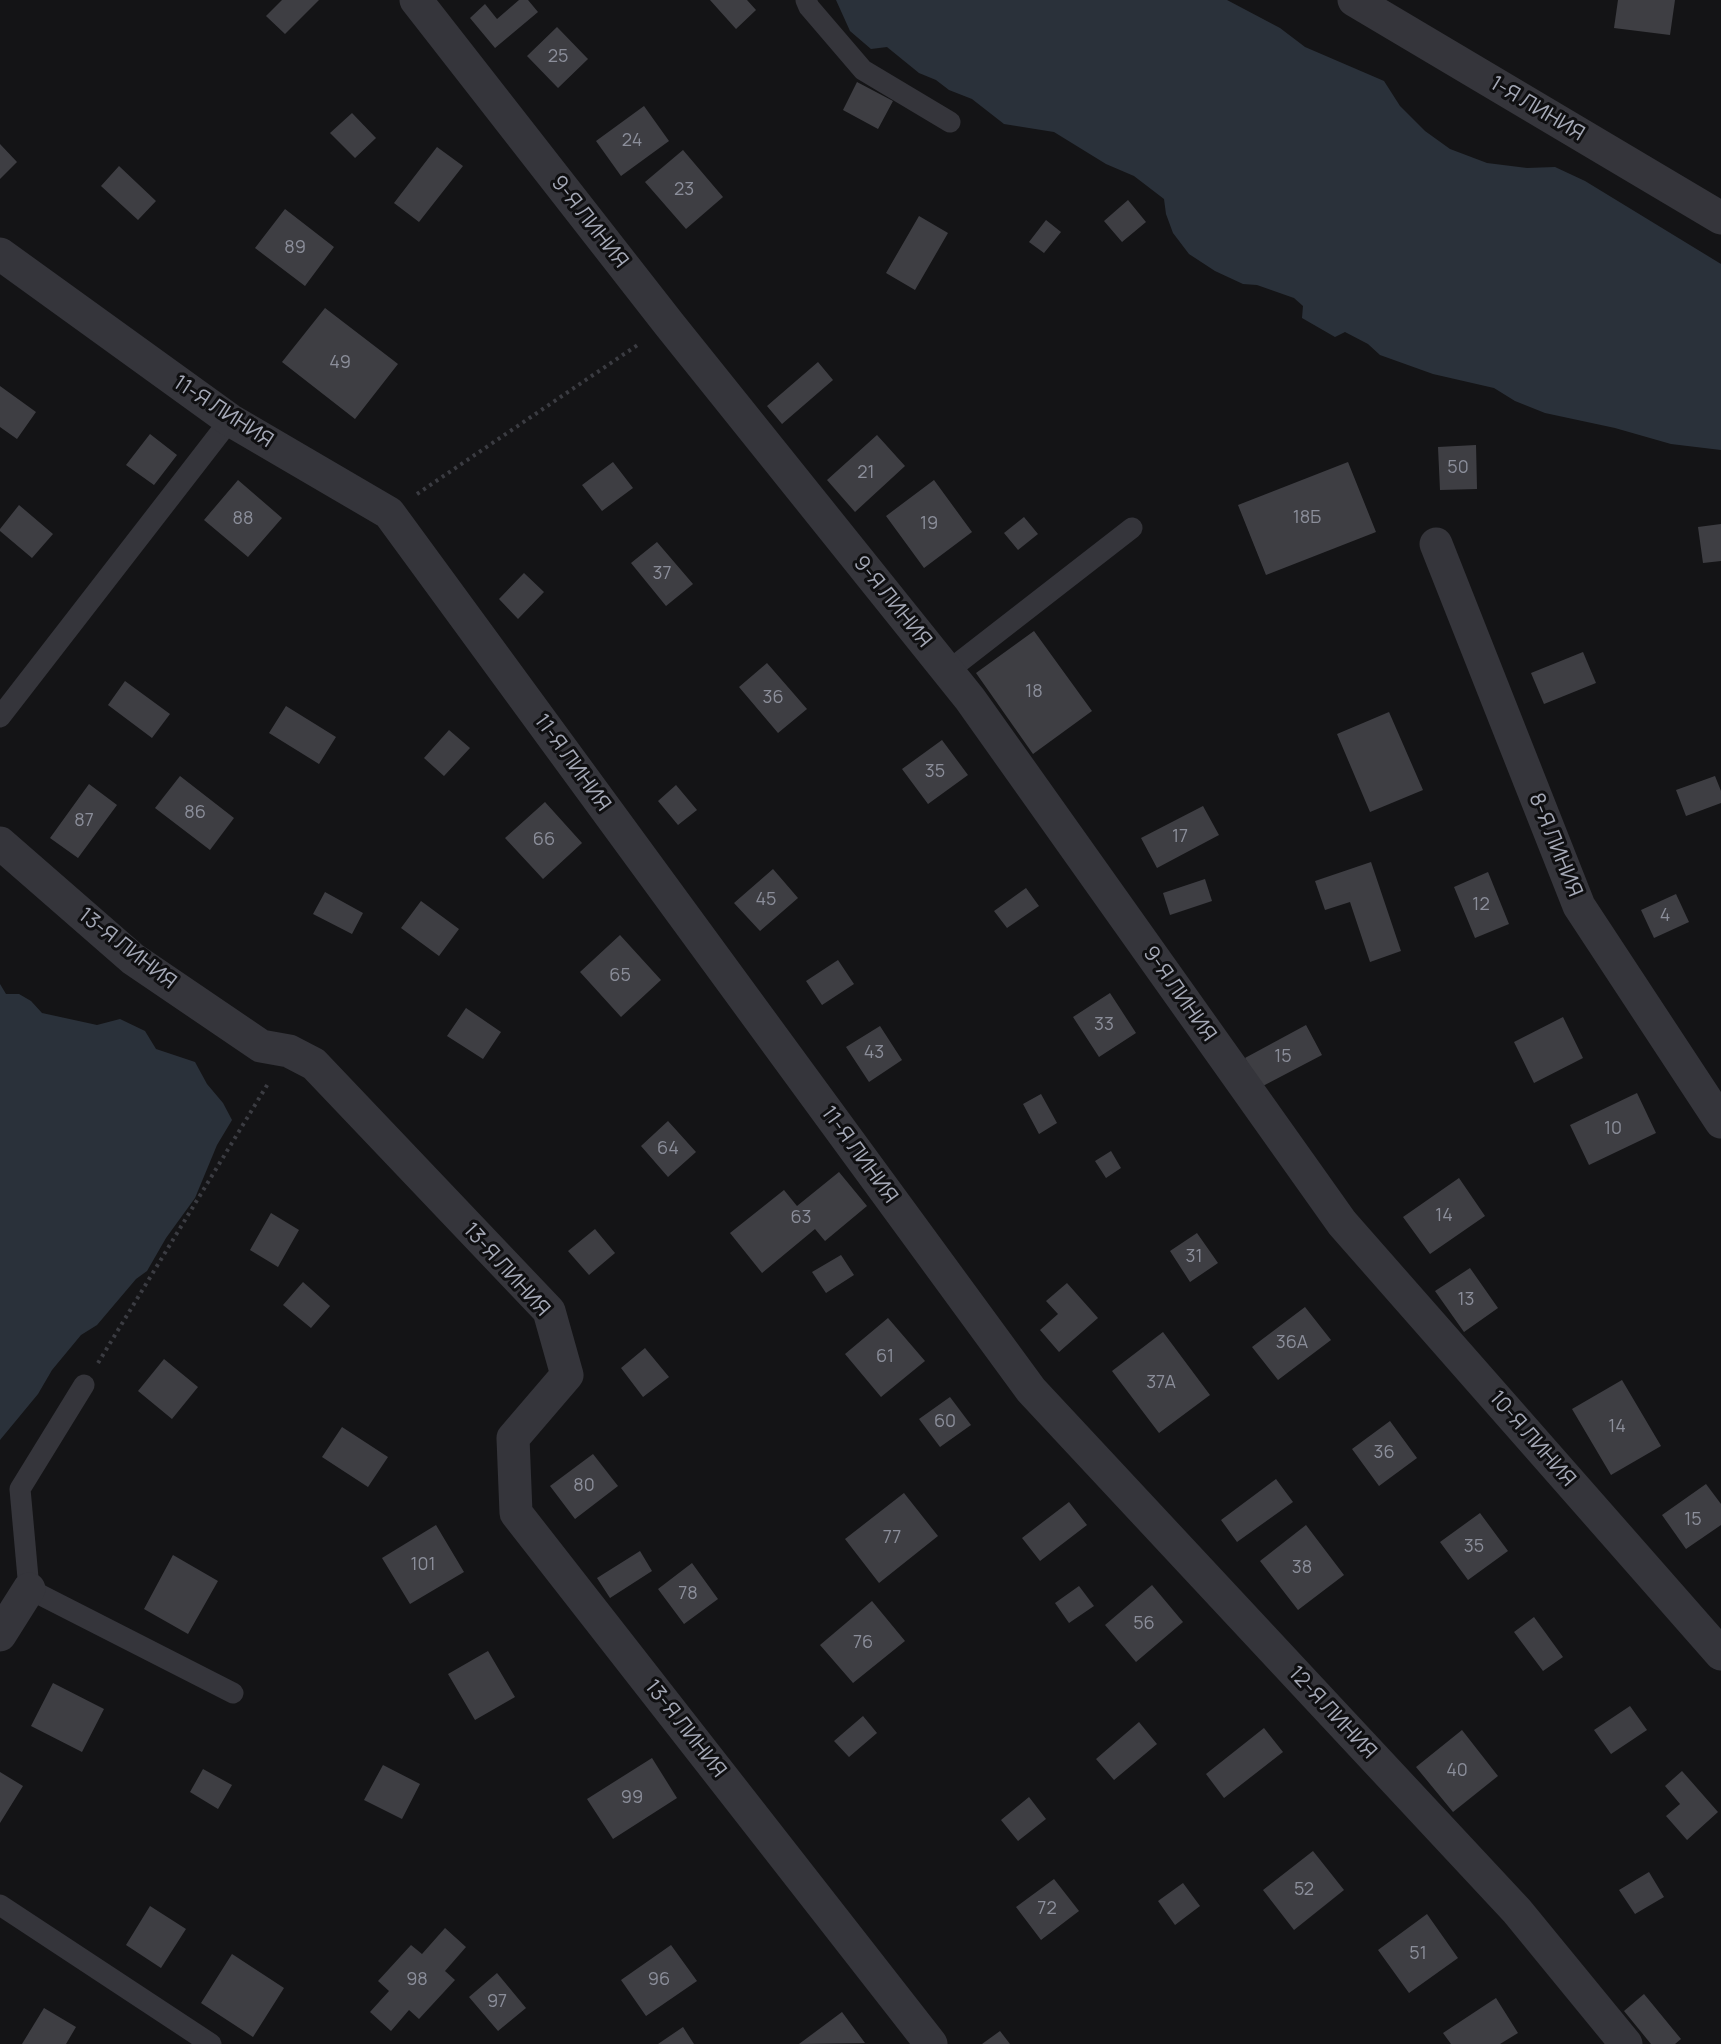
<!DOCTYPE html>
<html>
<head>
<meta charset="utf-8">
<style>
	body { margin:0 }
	canvas { display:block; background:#141416 }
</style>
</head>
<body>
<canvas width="1721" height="2044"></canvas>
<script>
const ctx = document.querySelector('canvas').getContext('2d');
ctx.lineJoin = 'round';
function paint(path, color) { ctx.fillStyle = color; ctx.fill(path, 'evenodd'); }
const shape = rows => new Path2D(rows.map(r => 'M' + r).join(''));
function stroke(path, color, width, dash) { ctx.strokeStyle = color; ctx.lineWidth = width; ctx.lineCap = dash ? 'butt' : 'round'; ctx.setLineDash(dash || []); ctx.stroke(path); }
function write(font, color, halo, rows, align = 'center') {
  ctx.font = font + ' Manrope,sans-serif'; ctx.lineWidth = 6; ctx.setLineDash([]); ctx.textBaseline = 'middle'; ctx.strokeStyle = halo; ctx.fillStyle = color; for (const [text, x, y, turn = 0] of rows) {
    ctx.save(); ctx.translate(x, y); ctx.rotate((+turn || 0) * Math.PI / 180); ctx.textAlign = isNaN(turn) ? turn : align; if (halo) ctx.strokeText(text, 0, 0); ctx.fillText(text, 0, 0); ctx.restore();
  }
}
paint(shape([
	[836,0,1227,0,1280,28,1305,47,1384,81,1400,106,1425,131,1450,149,1487,163,1527,168,1555,167,1585,181,1721,264,1721,450,1671,444,1615,428,1545,413,1515,401,1494,388,1433,374,1380,355,1368,344,1345,332,1335,337,1302,318,1303,306,1294,298,1257,285,1243,284,1215,271,1189,254,1173,233,1166,214,1164,199,1134,176,1106,164,1054,132,1004,124,972,99,949,90,936,80,919,73,887,47,871,49,850,31],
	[0,984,6,994,19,994,31,1001,42,1013,97,1025,120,1019,145,1031,156,1049,195,1062,207,1084,223,1103,232,1120,217,1145,195,1198,166,1238,147,1271,136,1279,97,1325,81,1335,52,1370,38,1394,0,1440]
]), '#2a313a');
paint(shape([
	[282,0,319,0,285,34,266,16],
	[519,0,528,0,538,12,495,48,470,18,485,4,497,19],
	[710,0,747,0,756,10,736,29],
	[1618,0,1675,0,1670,35,1614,28],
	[557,27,588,59,558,88,527,56],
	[857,82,893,101,878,129,843,110],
	[644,106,669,141,621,176,596,141],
	[352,113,376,138,355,158,330,133],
	[0,144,17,162,0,179],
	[437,147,463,166,419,222,394,203],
	[683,150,723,197,686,229,645,182],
	[119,166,156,201,138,220,101,186],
	[1128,200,1146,222,1122,242,1104,221],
	[285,209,334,247,305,286,255,248],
	[919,216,948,233,915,290,886,273],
	[1046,220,1061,232,1044,253,1029,242],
	[325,308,398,364,355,419,282,362],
	[818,362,833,380,782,424,767,406],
	[0,386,36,412,17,439,0,427],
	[150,434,177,455,154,485,126,465],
	[877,435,905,466,855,512,827,480],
	[1476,445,1477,489,1440,490,1438,447],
	[613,462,633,488,602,511,582,485],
	[1348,462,1376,532,1266,575,1238,505],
	[238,480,282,518,248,557,204,520],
	[934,480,972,532,924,568,886,516],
	[19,505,53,534,32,558,0,531,0,529],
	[1024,517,1038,534,1018,550,1004,533],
	[1721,524,1721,561,1703,563,1698,527],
	[657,542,693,584,666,606,631,563],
	[524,573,544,592,518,619,499,599],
	[1034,631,1092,711,1033,754,976,673],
	[1583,652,1596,683,1544,704,1531,673],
	[767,663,807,709,778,733,739,687],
	[125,681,170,714,152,738,108,705],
	[286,706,336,737,319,764,269,733],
	[1389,712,1423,790,1370,812,1337,734],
	[449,730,470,748,444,776,424,758],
	[942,740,968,775,928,804,902,769],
	[180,776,234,818,210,850,155,808],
	[1715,776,1721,791,1721,803,1686,816,1676,790],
	[89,784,117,805,78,858,50,838],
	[676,785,697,810,678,825,658,801],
	[545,802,582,843,543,879,505,838],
	[1203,806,1219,835,1157,868,1141,838],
	[1371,862,1401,951,1370,962,1350,902,1325,910,1315,881],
	[773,869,798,898,760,931,734,903],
	[1488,872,1509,924,1475,938,1454,887],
	[1205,879,1212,901,1170,915,1163,893],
	[1026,888,1039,906,1007,928,994,911],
	[325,892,363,913,352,934,313,914],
	[1676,894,1689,922,1654,938,1641,910],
	[421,901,459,929,439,956,401,928],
	[620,935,661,980,621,1017,580,972],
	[838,960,854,984,822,1005,806,981],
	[1110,993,1136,1033,1099,1057,1073,1017],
	[466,1008,501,1032,483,1059,447,1036],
	[1563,1017,1583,1058,1534,1083,1514,1042],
	[1306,1025,1322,1055,1261,1087,1245,1058],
	[880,1026,902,1060,869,1082,846,1047],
	[1637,1093,1656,1133,1589,1165,1570,1125],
	[1041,1094,1057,1123,1039,1134,1023,1104],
	[668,1121,696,1152,668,1177,641,1146],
	[1111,1151,1121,1168,1106,1178,1095,1161],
	[839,1172,867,1206,825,1241,815,1229,762,1273,730,1233,784,1190,797,1206],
	[1459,1178,1485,1216,1430,1254,1403,1217],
	[271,1213,299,1230,278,1267,250,1250],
	[595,1229,615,1253,589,1275,568,1251],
	[1197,1233,1218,1263,1190,1282,1170,1251],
	[841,1255,854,1275,826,1293,812,1272],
	[1470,1268,1498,1308,1464,1332,1435,1291],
	[303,1282,330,1306,311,1328,283,1305],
	[1067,1283,1098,1318,1059,1352,1040,1330,1058,1314,1046,1301],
	[1305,1307,1331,1340,1278,1380,1252,1347],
	[888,1318,925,1361,881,1397,845,1354],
	[1163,1332,1210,1395,1159,1433,1112,1371],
	[645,1348,669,1377,643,1397,621,1368],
	[164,1359,198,1387,172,1419,138,1391],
	[1622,1380,1661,1446,1611,1475,1572,1409],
	[950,1397,971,1425,940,1447,919,1419],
	[1390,1421,1417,1458,1379,1486,1352,1449],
	[342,1427,388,1457,368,1487,322,1457],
	[593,1454,618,1486,575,1519,550,1486],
	[1276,1479,1293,1502,1237,1542,1221,1520],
	[1706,1484,1721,1504,1721,1525,1686,1549,1662,1515],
	[904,1493,938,1536,879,1583,845,1539],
	[1069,1502,1087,1525,1040,1561,1022,1538],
	[1480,1513,1508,1551,1468,1580,1440,1542],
	[436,1525,464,1572,410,1604,382,1558],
	[1306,1525,1344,1575,1298,1610,1260,1561],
	[640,1551,652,1571,610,1598,597,1578],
	[173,1555,218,1581,188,1634,144,1609],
	[692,1563,718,1599,684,1624,658,1589],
	[1152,1585,1183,1622,1136,1662,1105,1625],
	[1079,1586,1094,1606,1069,1623,1055,1603],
	[872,1601,905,1641,853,1683,820,1645],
	[1534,1617,1563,1657,1543,1671,1514,1632],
	[488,1651,515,1697,475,1720,448,1674],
	[53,1683,104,1709,82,1752,31,1726],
	[1630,1706,1647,1730,1611,1754,1594,1730],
	[863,1716,877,1733,849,1757,834,1741],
	[1139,1722,1157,1744,1114,1780,1096,1759],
	[1264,1728,1283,1752,1224,1798,1206,1774],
	[1462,1730,1498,1776,1453,1812,1416,1767],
	[652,1758,677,1798,613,1839,587,1799],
	[383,1765,420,1784,402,1819,364,1800],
	[203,1769,232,1785,218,1809,190,1792],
	[1682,1771,1718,1812,1687,1840,1666,1816,1680,1804,1665,1786],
	[0,1772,23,1786,0,1823],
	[1029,1797,1046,1819,1018,1841,1001,1820],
	[1313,1851,1344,1890,1294,1930,1263,1890],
	[1649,1872,1664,1897,1635,1914,1619,1890],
	[1054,1879,1079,1911,1041,1940,1016,1907],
	[1183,1883,1200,1906,1175,1925,1158,1901],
	[150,1906,186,1929,161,1968,126,1945],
	[1427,1914,1458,1958,1409,1993,1378,1950],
	[445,1928,466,1947,445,1971,455,1980,419,2019,409,2010,391,2031,370,2012,389,1991,378,1981,411,1945,422,1954],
	[671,1945,697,1981,646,2016,621,1980],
	[232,1954,284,1988,253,2037,201,2003],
	[497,1973,526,2008,498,2031,469,1997],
	[1644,1994,1681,2039,1675,2044,1651,2044,1624,2011],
	[1496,1998,1518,2033,1500,2044,1451,2044,1443,2033],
	[44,2008,76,2027,66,2044,22,2044],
	[842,2012,865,2043,799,2044],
	[683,2027,694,2044,658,2044],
	[1000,2031,1010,2044,982,2044]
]), '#3e3e43');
stroke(shape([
	[417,494,639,344],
	[98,1363,269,1082]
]), '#3b3c42', 4, [3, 4.5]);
stroke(shape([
	[806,0,809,7,863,70,950,122],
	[948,671,1132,528],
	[0,717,230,420],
	[84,1385,20,1489,29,1589,233,1693],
	[0,1905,211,2044]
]), '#35353b', 21);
stroke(shape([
	[416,0,669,324,970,699,1342,1223,1721,1654],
	[1354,0,1721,218],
	[0,254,230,420,389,513,1031,1390,1517,1911,1626,2044],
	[1436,544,1579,906,1721,1122],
	[0,843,133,959,261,1046,289,1051,314,1064,549,1311,567,1375,513,1438,516,1513,931,2044],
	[0,1635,29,1589]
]), '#35353b', 33);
write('18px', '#8b8e9a', null, [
	["25",558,57],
	["24",632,141],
	["23",684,190],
	["89",295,248],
	["49",340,363],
	["50",1458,468],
	["21",866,473],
	["18Б",1307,518],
	["88",243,519],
	["19",929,524],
	["37",662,574],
	["18",1034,692],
	["36",773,698],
	["35",935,772],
	["86",195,813],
	["87",84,821],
	["17",1180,837],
	["66",544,840],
	["45",766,900],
	["12",1481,905],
	["4",1665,916],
	["65",620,976],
	["33",1104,1025],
	["43",874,1053],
	["15",1283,1057],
	["10",1613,1129],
	["64",668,1149],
	["14",1444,1216],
	["63",801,1218],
	["31",1194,1257],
	["13",1466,1300],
	["36А",1292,1343],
	["61",885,1357],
	["37А",1161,1383],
	["60",945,1422],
	["14",1617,1427],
	["36",1384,1453],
	["80",584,1486],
	["15",1693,1520],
	["77",892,1538],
	["35",1474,1547],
	["101",423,1565],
	["38",1302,1568],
	["78",688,1594],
	["56",1144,1624],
	["76",863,1643],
	["40",1457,1771],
	["99",632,1798],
	["52",1304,1890],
	["72",1047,1909],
	["51",1418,1954],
	["98",417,1980],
	["96",659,1980],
	["97",497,2002]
]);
write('21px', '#a5a9b7', '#0f0f11', [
	["1-Я ЛИНИЯ",1537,109,31],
	["9-Я ЛИНИЯ",589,222,52],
	["11-Я ЛИНИЯ",223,412,33],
	["9-Я ЛИНИЯ",892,602,51],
	["11-Я ЛИНИЯ",572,763,54],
	["8-Я ЛИНИЯ",1555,845,68],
	["13-Я ЛИНИЯ",127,949,38],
	["9-Я ЛИНИЯ",1179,994,55],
	["11-Я ЛИНИЯ",859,1155,54],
	["13-Я ЛИНИЯ",506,1270,48],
	["10-Я ЛИНИЯ",1532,1439,49],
	["12-Я ЛИНИЯ",1332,1713,47],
	["13-Я ЛИНИЯ",685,1729,52]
]);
</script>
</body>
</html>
